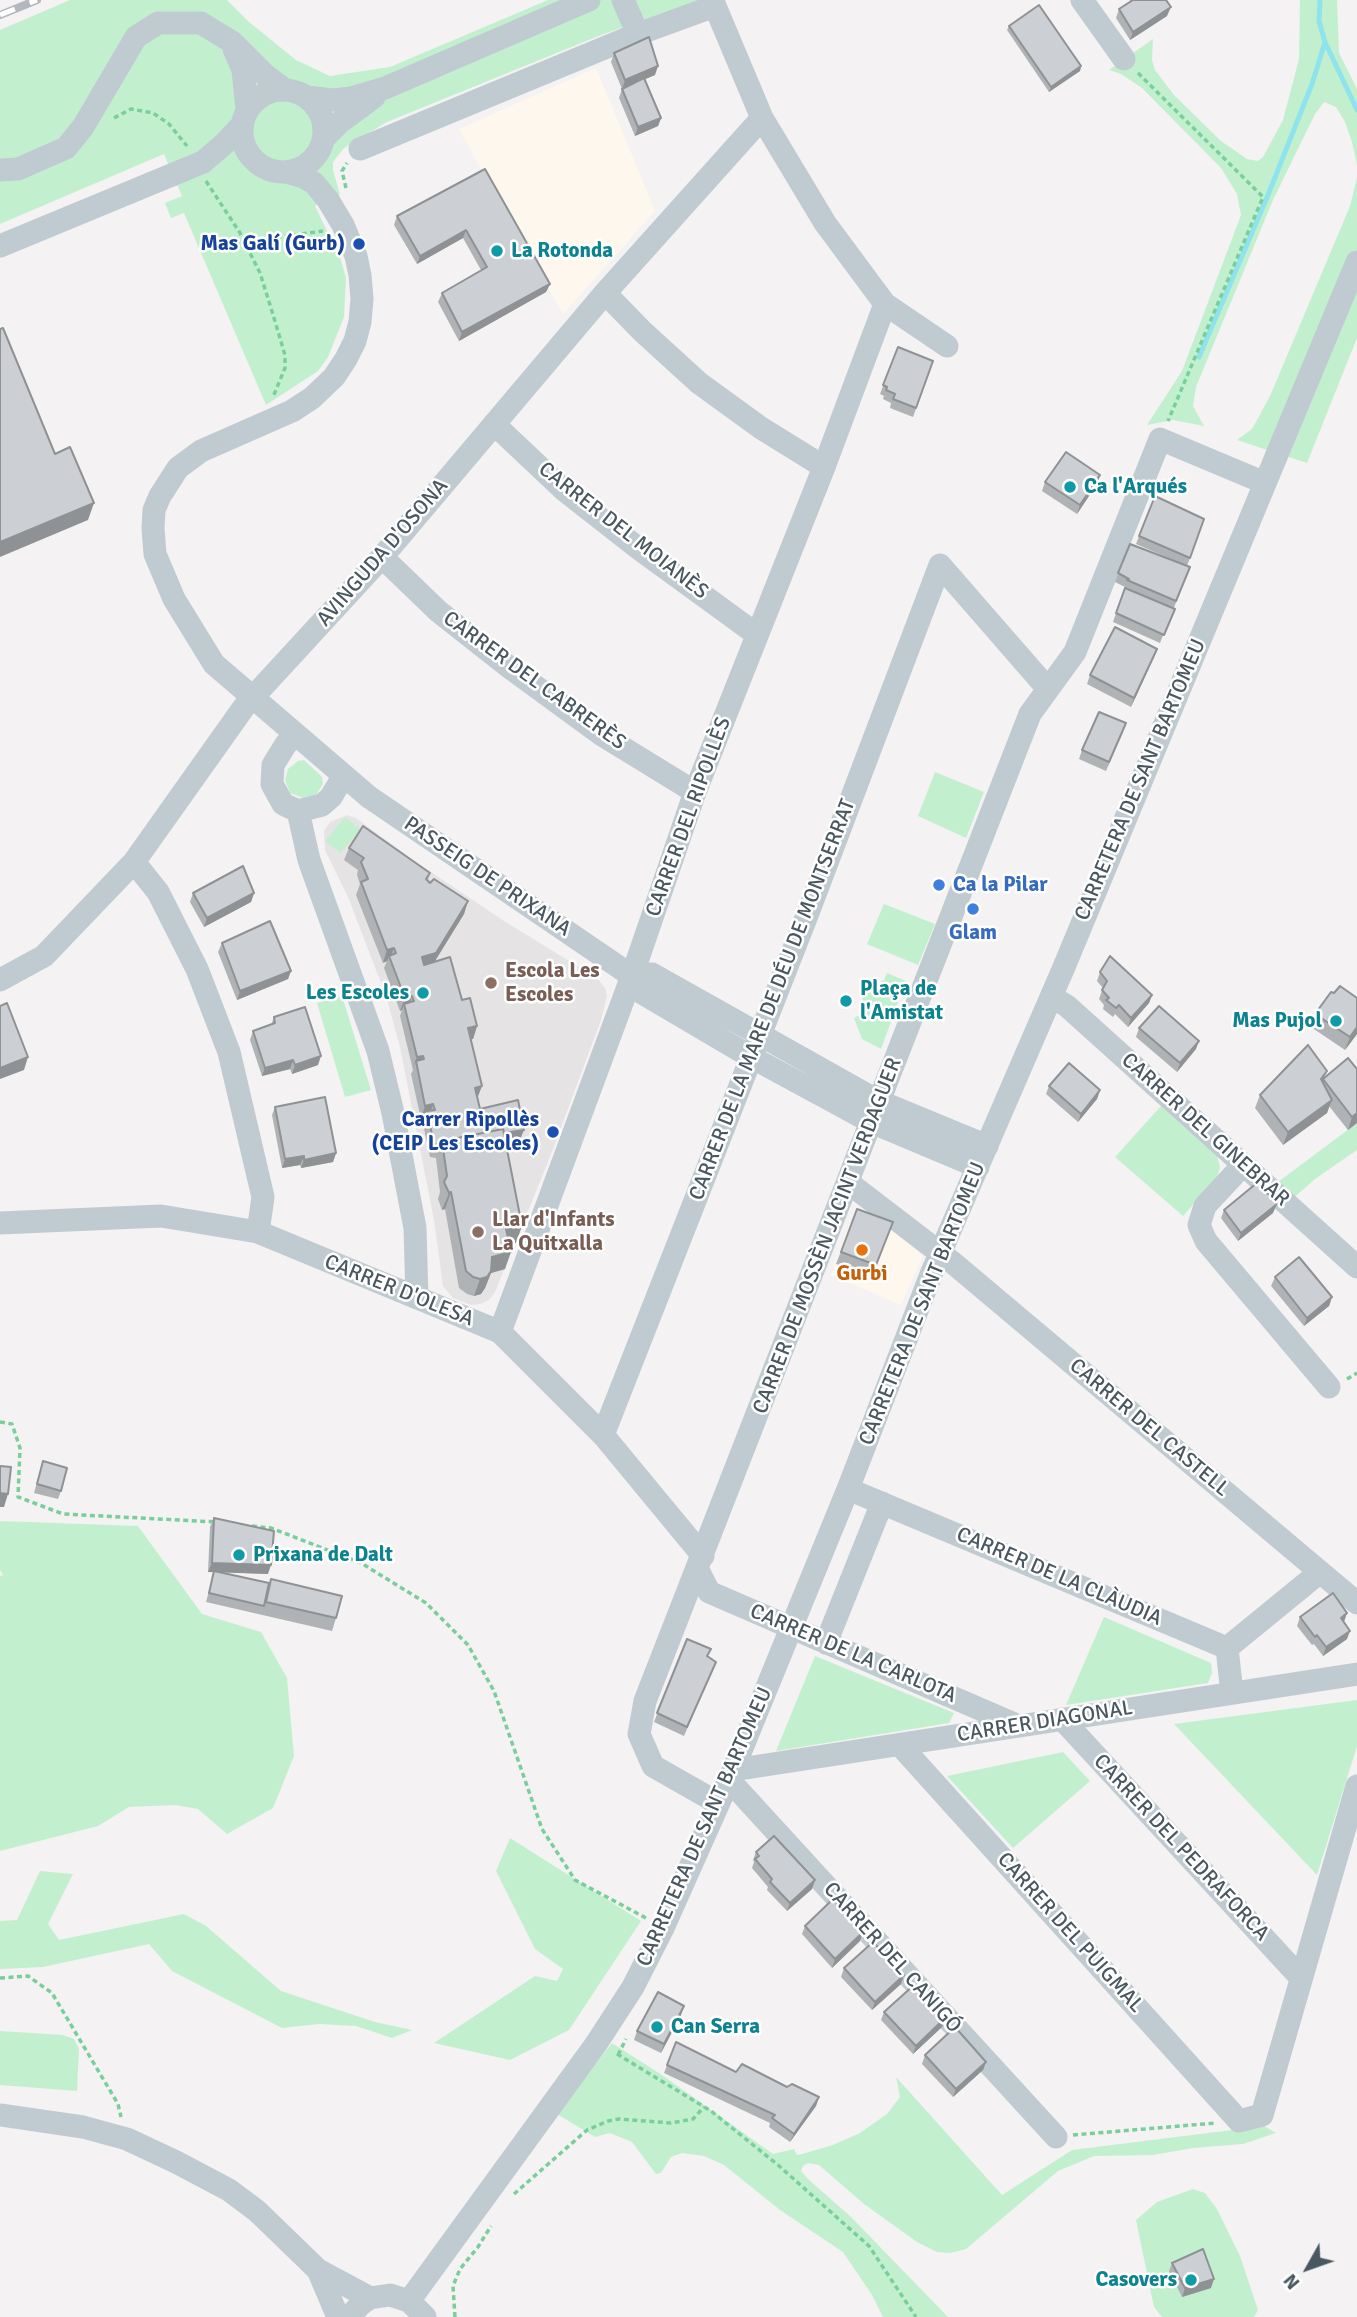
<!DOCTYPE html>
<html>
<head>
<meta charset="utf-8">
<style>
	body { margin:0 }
	#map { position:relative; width:1357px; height:2317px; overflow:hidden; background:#f4f2f2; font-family:Signika,sans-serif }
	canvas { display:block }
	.north { position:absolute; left:1273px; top:2233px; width:70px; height:70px; -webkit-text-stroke:5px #fff; paint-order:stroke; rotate:230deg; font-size:19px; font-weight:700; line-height:28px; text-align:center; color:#495760 }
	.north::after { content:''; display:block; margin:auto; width:24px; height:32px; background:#495760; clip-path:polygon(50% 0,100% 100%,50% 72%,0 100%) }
</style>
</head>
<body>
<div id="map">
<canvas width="1357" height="2317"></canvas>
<div class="north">N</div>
</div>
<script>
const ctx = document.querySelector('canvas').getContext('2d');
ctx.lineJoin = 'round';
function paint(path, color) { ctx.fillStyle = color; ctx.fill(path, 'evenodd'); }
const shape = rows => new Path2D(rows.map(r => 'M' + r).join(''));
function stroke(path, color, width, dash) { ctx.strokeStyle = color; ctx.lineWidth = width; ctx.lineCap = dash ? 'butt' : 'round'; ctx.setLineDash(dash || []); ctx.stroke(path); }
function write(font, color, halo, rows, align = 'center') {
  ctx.font = font + ' Signika,sans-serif'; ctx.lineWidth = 5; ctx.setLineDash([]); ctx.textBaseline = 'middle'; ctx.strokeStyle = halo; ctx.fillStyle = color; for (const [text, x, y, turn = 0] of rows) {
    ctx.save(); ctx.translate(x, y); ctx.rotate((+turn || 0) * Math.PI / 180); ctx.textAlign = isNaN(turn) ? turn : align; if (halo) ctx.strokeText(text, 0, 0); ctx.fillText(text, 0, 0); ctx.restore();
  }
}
paint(shape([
	[596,68,655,211,563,314,459,129],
	[864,1210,870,1211,923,1256,901,1305,831,1275,850,1223,854,1215]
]), '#fdf7ed');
paint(shape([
	[347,815,356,818,416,862,504,921,597,978,605,988,607,996,601,1020,550,1157,495,1292,489,1300,480,1304,471,1305,453,1298,443,1286,434,1220,400,1047,386,996,348,897,325,850,324,831,330,822]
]), '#e5e3e4');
paint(shape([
	[70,0,227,0,249,22,296,60,330,76,390,67,548,0,700,0,601,35,387,122,344,148,333,162,333,170,340,195,315,206,341,260,346,278,344,317,328,357,318,371,266,405,184,213,171,218,165,203,182,196,164,154,0,224,0,30],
	[1300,0,1337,0,1339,53,1357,89,1357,165,1352,142,1345,122,1336,107,1324,102,1315,114,1273,200,1196,387,1193,406,1204,426,1173,420,1147,425,1182,371,1241,215,1237,194,1221,168,1142,88,1121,74,1109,70,1153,39,1152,60,1155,70,1174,95,1221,141,1247,159,1258,161,1263,157,1283,120,1299,59],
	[1357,178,1357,338,1307,463,1237,440,1252,429,1270,396,1350,206],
	[304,760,322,777,323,784,316,795,303,798,290,793,285,780,288,769,298,761],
	[935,772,984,792,966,838,918,816],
	[345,817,361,830,340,853,325,841],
	[884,904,935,924,918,965,867,944],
	[887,973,906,981,881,1049,862,1039,854,1018,867,1011,860,992,884,980],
	[342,996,371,1090,345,1097,317,1003],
	[1161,1106,1217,1156,1220,1167,1217,1178,1183,1216,1115,1157],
	[1357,1123,1357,1150,1315,1179,1290,1201,1274,1185],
	[0,1521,138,1526,202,1614,261,1632,287,1678,294,1756,273,1808,227,1834,198,1809,175,1805,129,1807,98,1826,0,1851,0,1576,3,1575,0,1570],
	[1104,1617,1211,1663,1212,1673,1208,1683,1066,1705],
	[815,1656,954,1713,949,1723,776,1751],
	[1357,1700,1357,1746,1317,1875,1174,1724],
	[1063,1752,1090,1781,1013,1848,947,1776],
	[510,1838,641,1921,569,2030,510,2060,434,2043,535,1976,557,1981,563,1969,535,1949,496,1871],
	[40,1871,73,1874,48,1924,59,1940,184,1914,206,1926,281,1991,375,2022,412,2030,392,2038,356,2026,319,2024,282,2028,172,1971,149,1944,43,1967,0,1969,0,1921,17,1920],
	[0,2031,63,2035,74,2039,79,2049,77,2091,0,2085],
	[612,2043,662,2075,773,2154,794,2149,797,2155,802,2154,833,2145,860,2133,887,2114,900,2097,896,2077,1002,2195,1072,2150,1264,2126,1276,2133,1243,2144,1193,2148,1153,2155,1094,2156,1058,2171,966,2249,950,2253,937,2252,917,2242,864,2204,819,2165,808,2163,803,2166,801,2171,808,2179,850,2216,948,2317,883,2317,872,2295,843,2252,780,2210,724,2165,704,2156,682,2153,671,2157,661,2173,656,2174,632,2142,610,2133,595,2137,557,2114],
	[1193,2189,1205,2193,1217,2209,1240,2256,1258,2310,1254,2317,1162,2317,1154,2307,1136,2220,1157,2202]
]), '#c2f0cf');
stroke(shape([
	[1320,0,1319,21,1325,42,1357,110],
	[1199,357,1268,195,1312,84,1325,42]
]), '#8fe3ed', 5);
stroke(shape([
	[1138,73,1263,197,1168,421],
	[114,118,131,109,153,113,169,124,187,146],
	[206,181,240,233,260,273,271,308,285,355,285,368,273,397],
	[346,188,342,171,347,163],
	[201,250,230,244,323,231],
	[1347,1379,1357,1373],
	[0,1422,12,1424,20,1448,18,1497,63,1514,217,1522],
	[252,1526,271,1528,361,1563,426,1603,468,1645,494,1691,542,1829,575,1880,646,1918],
	[0,1978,28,1976,52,1993,118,2104,121,2117],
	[617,2054,711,2111,778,2165,869,2246,916,2317],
	[618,2055,626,2039],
	[1073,2135,1216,2123],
	[514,2194,587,2130,608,2121,619,2119,671,2123,693,2119,704,2107],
	[455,2317,453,2286,460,2269,478,2247,491,2226]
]), '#79cf9b', 3.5, [5, 3.5]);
stroke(shape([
	[623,0,638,34],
	[1082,0,1124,59],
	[234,49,243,70,247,109],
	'242 131a41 41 0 1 1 82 0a41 41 0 1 1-82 0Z',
	[307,97,333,100,351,98,385,88,589,0],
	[323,139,339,123,374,97],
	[360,149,638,34,715,6,762,118,825,223,885,304,947,346],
	[0,170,18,169,66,148,83,127,136,37,158,23,201,23,232,42,265,75,284,89],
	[286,172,303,177,314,183,328,200,343,225,356,256,360,275,362,299,360,322,355,341,346,359,334,377,312,398,292,411,201,451,178,468,160,496,154,510,153,528,155,554,174,599,214,664,369,797,632,976,639,991,751,1057,871,1122,978,1167],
	[0,246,203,162,224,144,242,125],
	[605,293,642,331,699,383,761,428,824,467],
	[494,424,564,490,638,548,756,634],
	[382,557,438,611,509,667,602,735,695,792],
	[295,736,286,744,273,765,272,784,283,804,298,811,322,805,331,797,343,777],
	[298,811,309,860,378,1051,393,1113,415,1228,417,1298],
	[134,862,158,892,197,969,229,1052,263,1197,258,1232],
	[632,976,652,974,878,1101,987,1146],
	[0,980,44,956,134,862,244,707,382,557,605,293,762,118],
	[1052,997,1067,1006,1357,1267],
	[1243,1165,1205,1206,1199,1225,1206,1241,1329,1387],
	[849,1183,952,1262,1357,1603],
	[0,1223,161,1216,258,1232,500,1332,603,1435,703,1556],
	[500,1332,632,976,695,792,824,467,885,304],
	[603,1435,806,918,940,565,1048,689],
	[848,1489,1227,1648,1232,1693],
	[698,1570,709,1592,1019,1726],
	[826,1643,882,1503],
	[1227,1648,1320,1572],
	[1062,1719,1300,1977],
	[900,1745,1239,2121,1262,2115,1357,1786],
	[733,1770,1357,1674],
	[729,1780,1056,2137],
	[718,1803,653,1766,639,1734,645,1701,1030,714,1075,652,1160,439,1265,483],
	[0,2115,83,2127,127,2139,176,2162,229,2190,257,2211,318,2270,370,2298],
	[318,2270,338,2317],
	[409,2301,596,2044,633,1987,663,1928,729,1780,848,1489,932,1272,1064,967,1357,262],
	[349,2317,361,2304,370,2298,390,2295,409,2301,425,2317]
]), '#c0cbd1', 23);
const rail = shape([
	[0,15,37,0]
]);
stroke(rail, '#b4b8bc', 8);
stroke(rail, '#fff', 5, [16]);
paint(shape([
	[1130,0,1166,0,1167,16,1130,40,1116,18,1119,9,1130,2],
	[1009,26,1081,66,1080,71,1049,92,1007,30],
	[614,53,655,75,645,79,661,118,658,126,635,136,619,98,622,89,611,62],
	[485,169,550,284,546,292,459,341,438,302,442,293,481,270,463,238,417,264,394,225,397,216],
	[898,347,933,361,913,417,890,408,891,403,883,399,884,396,880,394],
	[1100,475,1097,484,1077,514,1042,491,1045,482],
	[1155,496,1204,519,1187,566,1190,567,1160,643,1113,622,1125,587,1115,582,1130,544,1180,563,1136,544],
	[1154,657,1131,707,1087,684,1090,675],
	[1123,732,1106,771,1079,759,1082,750],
	[349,848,430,873,428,880,430,883,468,901,464,914,434,962,462,1000,477,1026,473,1039,470,1039,478,1098,480,1109,519,1142,506,1145,516,1243,509,1244,505,1269,491,1273,485,1288,481,1294,474,1296,467,1294,459,1288,445,1209,442,1210,438,1199,440,1192,436,1158,430,1157,423,1124,425,1118,421,1119,411,1074,413,1070,400,1016,402,1010,400,1011,384,968,387,961,383,963,356,895,360,884,357,875,358,870,344,860],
	[193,893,254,893,251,902,204,927,190,902],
	[222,943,291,971,288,979,237,1000,218,952],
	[1100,972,1152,995,1149,1003,1128,1027,1115,1014,1113,1017,1103,1009,1104,1005,1099,999,1103,988,1097,981],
	[1357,998,1357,1034,1345,1050,1311,1027,1315,1014],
	[274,1017,318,1065,292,1074,290,1069,262,1076,250,1040,253,1031,271,1025],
	[1139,1028,1196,1049,1177,1072,1136,1037],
	[1357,1069,1357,1123,1348,1130,1329,1106,1327,1113,1283,1145,1255,1108,1260,1095,1327,1071,1324,1078],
	[1049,1086,1100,1090,1097,1099,1078,1122,1046,1094],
	[275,1107,336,1153,333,1162,301,1168,300,1165,282,1168,272,1115],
	[857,1209,893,1222,872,1278,836,1264],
	[1224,1210,1273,1213,1238,1241,1221,1218],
	[1275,1277,1332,1297,1329,1306,1304,1326,1271,1286],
	[43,1461,61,1491,58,1499,34,1493],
	[214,1518,268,1574,220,1572,336,1618,332,1631,206,1602,214,1572,208,1572,210,1527],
	[1300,1617,1344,1622,1347,1639,1323,1656,1314,1644,1312,1645,1297,1626],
	[687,1639,716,1662,684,1736,654,1722],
	[756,1852,815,1880,812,1889,787,1911,767,1890,768,1887,752,1868,754,1862,753,1860],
	[805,1926,860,1941,832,1968,802,1934],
	[844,1968,904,1975,901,1984,872,2010,841,1977],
	[884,2012,945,2018,942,2027,913,2054,881,2020],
	[681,2015,661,2053,634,2040,637,2031],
	[676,2042,736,2072,819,2097,816,2106,790,2142,769,2127,770,2123,664,2073],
	[925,2055,986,2062,983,2070,953,2097,922,2064],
	[1172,2263,1211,2288,1182,2297,1169,2271]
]), '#afb3b6');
paint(shape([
	[1171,7,1167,16,1130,40,1133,32],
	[658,66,655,75,622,89,625,80],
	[1081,66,1080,71,1049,92,1051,87],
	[661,118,658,126,635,136,638,127],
	[466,230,463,238,417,264,420,256],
	[550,284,546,292,459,341,462,332],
	[1100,475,1097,484,1077,514,1080,505],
	[94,503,88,520,0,557,0,542],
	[1157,649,1154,657,1131,707,1134,698],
	[254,893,251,902,204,927,207,918],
	[468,901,464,914,432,966,417,970,422,957],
	[394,948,390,958,389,956,387,961,383,963,387,950],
	[291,971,288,979,237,1000,240,991],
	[1152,995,1149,1003,1128,1027,1131,1018],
	[412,996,408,1008,404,1004,402,1010,400,1011,405,998],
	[477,1026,473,1039,463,1041,468,1028],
	[1357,1027,1357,1034,1345,1050,1350,1037],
	[1199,1041,1196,1049,1177,1072,1180,1063],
	[321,1056,318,1065,292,1074,295,1065],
	[423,1056,419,1069,416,1061,412,1070,417,1057],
	[28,1057,24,1070,0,1079,0,1068],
	[293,1060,290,1069,262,1076,265,1068],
	[482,1086,477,1099,475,1088],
	[1100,1090,1097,1099,1078,1122,1081,1114],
	[1332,1100,1327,1113,1283,1145,1288,1132],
	[433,1104,429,1117,427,1111,425,1118,421,1119,425,1106],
	[1357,1113,1357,1123,1348,1130,1352,1117],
	[524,1130,519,1142,444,1157,443,1145],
	[336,1153,333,1162,301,1168,304,1160],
	[304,1156,300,1165,282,1168,285,1159],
	[451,1192,445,1209,442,1210,449,1193],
	[1277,1204,1273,1213,1238,1241,1241,1233],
	[522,1226,516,1243,500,1246,506,1229],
	[511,1252,505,1269,491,1273,485,1288,481,1294,474,1296,480,1279,492,1257],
	[1332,1297,1329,1306,1304,1326,1307,1318],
	[0,1493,8,1494,4,1507,0,1507],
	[212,1563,271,1565,268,1574,208,1572],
	[1347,1613,1344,1622,1338,1627,1341,1618],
	[1350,1631,1347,1639,1323,1656,1326,1647],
	[815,1880,812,1889,787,1911,790,1903],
	[863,1932,860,1941,832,1968,835,1959],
	[904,1975,901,1984,872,2010,875,2002],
	[684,2006,681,2015,661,2053,664,2044],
	[945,2018,942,2027,913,2054,916,2046],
	[986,2062,983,2070,953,2097,956,2089],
	[819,2097,816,2106,790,2142,794,2134],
	[1214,2279,1211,2288,1182,2297,1185,2288]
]), '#8f9294');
const building = shape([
	[1133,0,1166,0,1171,7,1133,32,1119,9,1133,0],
	[1039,5,1081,66,1051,87,1009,26,1039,5],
	[649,37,658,66,625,80,614,53,649,37],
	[644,78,661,118,638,127,622,89,644,78],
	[485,169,550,284,462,332,442,293,487,267,466,230,420,256,397,216,485,169],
	[3,328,55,454,70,447,94,503,0,542,0,329,3,328],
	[898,347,933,361,916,408,893,399,895,394,886,390,887,387,883,385,898,347],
	[1066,452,1100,475,1080,505,1045,482,1066,452],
	[1155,496,1204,519,1190,558,1139,536,1155,496],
	[1130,544,1190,567,1176,601,1127,580,1129,579,1118,573,1130,544],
	[1125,588,1175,609,1164,635,1116,613,1125,588],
	[1115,627,1157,649,1134,698,1090,675,1115,627],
	[1099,712,1126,723,1109,762,1082,750,1099,712],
	[363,826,430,873,426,879,430,883,434,879,468,901,436,953,422,957,424,965,450,957,462,1000,470,998,477,1026,468,1028,482,1086,475,1088,480,1109,518,1100,524,1130,504,1133,503,1129,442,1141,441,1145,434,1144,427,1111,435,1110,433,1104,425,1106,416,1061,424,1059,423,1056,417,1057,404,1004,414,1001,412,996,405,998,389,956,396,953,394,948,387,950,361,882,368,879,361,862,364,858,349,848,363,826],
	[243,866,254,893,207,918,193,893,243,866],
	[270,921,291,971,240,991,222,943,270,921],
	[1110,956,1152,995,1131,1018,1119,1005,1116,1008,1106,1000,1109,998,1102,990,1107,981,1100,972,1110,956],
	[1340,986,1357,998,1357,1027,1350,1037,1315,1014,1331,992,1334,993,1340,986],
	[7,1003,28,1057,0,1068,0,1006,7,1003],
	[1159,1006,1199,1041,1180,1063,1139,1028,1159,1006],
	[305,1007,321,1056,295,1065,293,1060,265,1068,253,1031,275,1023,274,1017,305,1007],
	[1308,1045,1327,1071,1321,1079,1332,1100,1288,1132,1260,1095,1308,1045],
	[1348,1058,1357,1069,1357,1113,1352,1117,1323,1079,1348,1058],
	[1069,1063,1100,1090,1081,1114,1049,1086,1069,1063],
	[325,1097,336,1153,304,1160,304,1156,285,1159,275,1107,325,1097],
	[503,1129,522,1226,506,1229,511,1252,492,1257,491,1271,487,1277,480,1279,473,1277,466,1271,451,1192,449,1193,444,1182,447,1176,442,1141,503,1129],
	[1258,1182,1277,1204,1241,1233,1224,1210,1258,1182],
	[857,1209,893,1222,876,1265,841,1252,857,1209],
	[1299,1257,1332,1297,1307,1318,1275,1277,1299,1257],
	[43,1461,67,1468,61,1491,37,1484,43,1461],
	[0,1466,11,1467,8,1494,0,1493,0,1466],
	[214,1518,274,1531,271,1565,212,1563,214,1518],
	[214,1571,269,1583,264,1606,209,1593,214,1571],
	[271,1579,342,1596,336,1618,266,1602,271,1579],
	[1333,1593,1347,1613,1341,1618,1350,1631,1326,1647,1317,1635,1315,1637,1300,1617,1333,1593],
	[687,1639,711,1649,707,1656,716,1662,687,1727,657,1713,687,1639],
	[774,1836,815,1880,790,1903,770,1882,772,1879,755,1859,759,1856,756,1852,774,1836],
	[833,1899,863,1932,835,1959,805,1926,833,1899],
	[873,1942,904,1975,875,2002,844,1968,873,1942],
	[914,1985,945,2018,916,2046,884,2012,914,1985],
	[658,1992,684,2006,664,2044,637,2031,658,1992],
	[955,2027,986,2062,956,2089,925,2055,955,2027],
	[676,2042,736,2072,742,2064,787,2087,792,2084,819,2097,794,2134,772,2118,775,2115,667,2065,676,2042],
	[1203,2249,1214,2279,1185,2288,1172,2263,1203,2249]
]);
paint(building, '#ccd0d4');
stroke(building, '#8f9294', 2);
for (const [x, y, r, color] of [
	[359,244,7,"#1a4fb4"],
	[497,251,7,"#0f9aa8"],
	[1070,487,7,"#0f9aa8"],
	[939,885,7,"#3f7fe0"],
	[973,909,7,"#3f7fe0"],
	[491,983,7,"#8d6e63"],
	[423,993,7,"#0f9aa8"],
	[846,1001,7,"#0f9aa8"],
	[1336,1021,7,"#0f9aa8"],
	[553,1132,7,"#1a4fb4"],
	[478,1232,7,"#8d6e63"],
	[862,1250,7,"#e8710a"],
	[239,1555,7,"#0f9aa8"],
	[657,2027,7,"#0f9aa8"],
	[1191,2280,7,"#0f9aa8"]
]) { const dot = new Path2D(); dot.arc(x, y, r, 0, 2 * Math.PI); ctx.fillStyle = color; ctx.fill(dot); stroke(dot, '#fff', 2.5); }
write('bold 21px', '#164399', '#fff', [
	["Mas Galí (Gurb)",345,244],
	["Carrer Ripollès",539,1120],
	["(CEIP Les Escoles)",539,1144]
], 'right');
write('bold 21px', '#0d838f', '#fff', [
	["La Rotonda",511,251],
	["Ca l'Arqués",1084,487],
	["Plaça de",860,989],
	["l'Amistat",860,1013],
	["Les Escoles",409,993,"right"],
	["Mas Pujol",1322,1021,"right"],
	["Prixana de Dalt",253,1555],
	["Can Serra",671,2027],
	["Casovers",1177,2280,"right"]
], 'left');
write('21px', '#495760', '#fff', [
	["CARRER DEL MOIANÈS",623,531,38],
	["AVINGUDA D'OSONA",383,553,-49],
	["CARRER DEL CABRERÈS",534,681,36],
	["CARRETERA DE SANT BARTOMEU",1141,780,-67],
	["CARRER DEL RIPOLLÈS",689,817,-70],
	["PASSEIG DE PRIXANA",487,877,34],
	["CARRER DE LA MARE DE DÉU DE MONTSERRAT",773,1000,-69],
	["CARRER DEL GINEBRAR",1205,1130,42],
	["CARRER DE MOSSÈN JACINT VERDAGUER",828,1236,-69],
	["CARRER D'OLESA",399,1291,22],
	["CARRETERA DE SANT BARTOMEU",923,1304,-68],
	["CARRER DEL CASTELL",1149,1428,40],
	["CARRER DE LA CLÀUDIA",1059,1577,23],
	["CARRER DE LA CARLOTA",853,1654,23],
	["CARRER DIAGONAL",1045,1722,-9],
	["CARRETERA DE SANT BARTOMEU",705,1827,-66],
	["CARRER DEL PEDRAFORCA",1181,1848,47],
	["CARRER DEL PUIGMAL",1070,1933,48],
	["CARRER DEL CANIGÓ",892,1958,48]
]);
write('bold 21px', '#366cbe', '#fff', [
	["Ca la Pilar",953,885],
	["Glam",973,933,"center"]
], 'left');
write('bold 21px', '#785e54', '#fff', [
	["Escola Les",505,971],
	["Escoles",505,995],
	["Llar d'Infants",492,1220],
	["La Quitxalla",492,1244]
], 'left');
write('bold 21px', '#c56008', '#fff', [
	["Gurbi",862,1274]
]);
</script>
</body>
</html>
